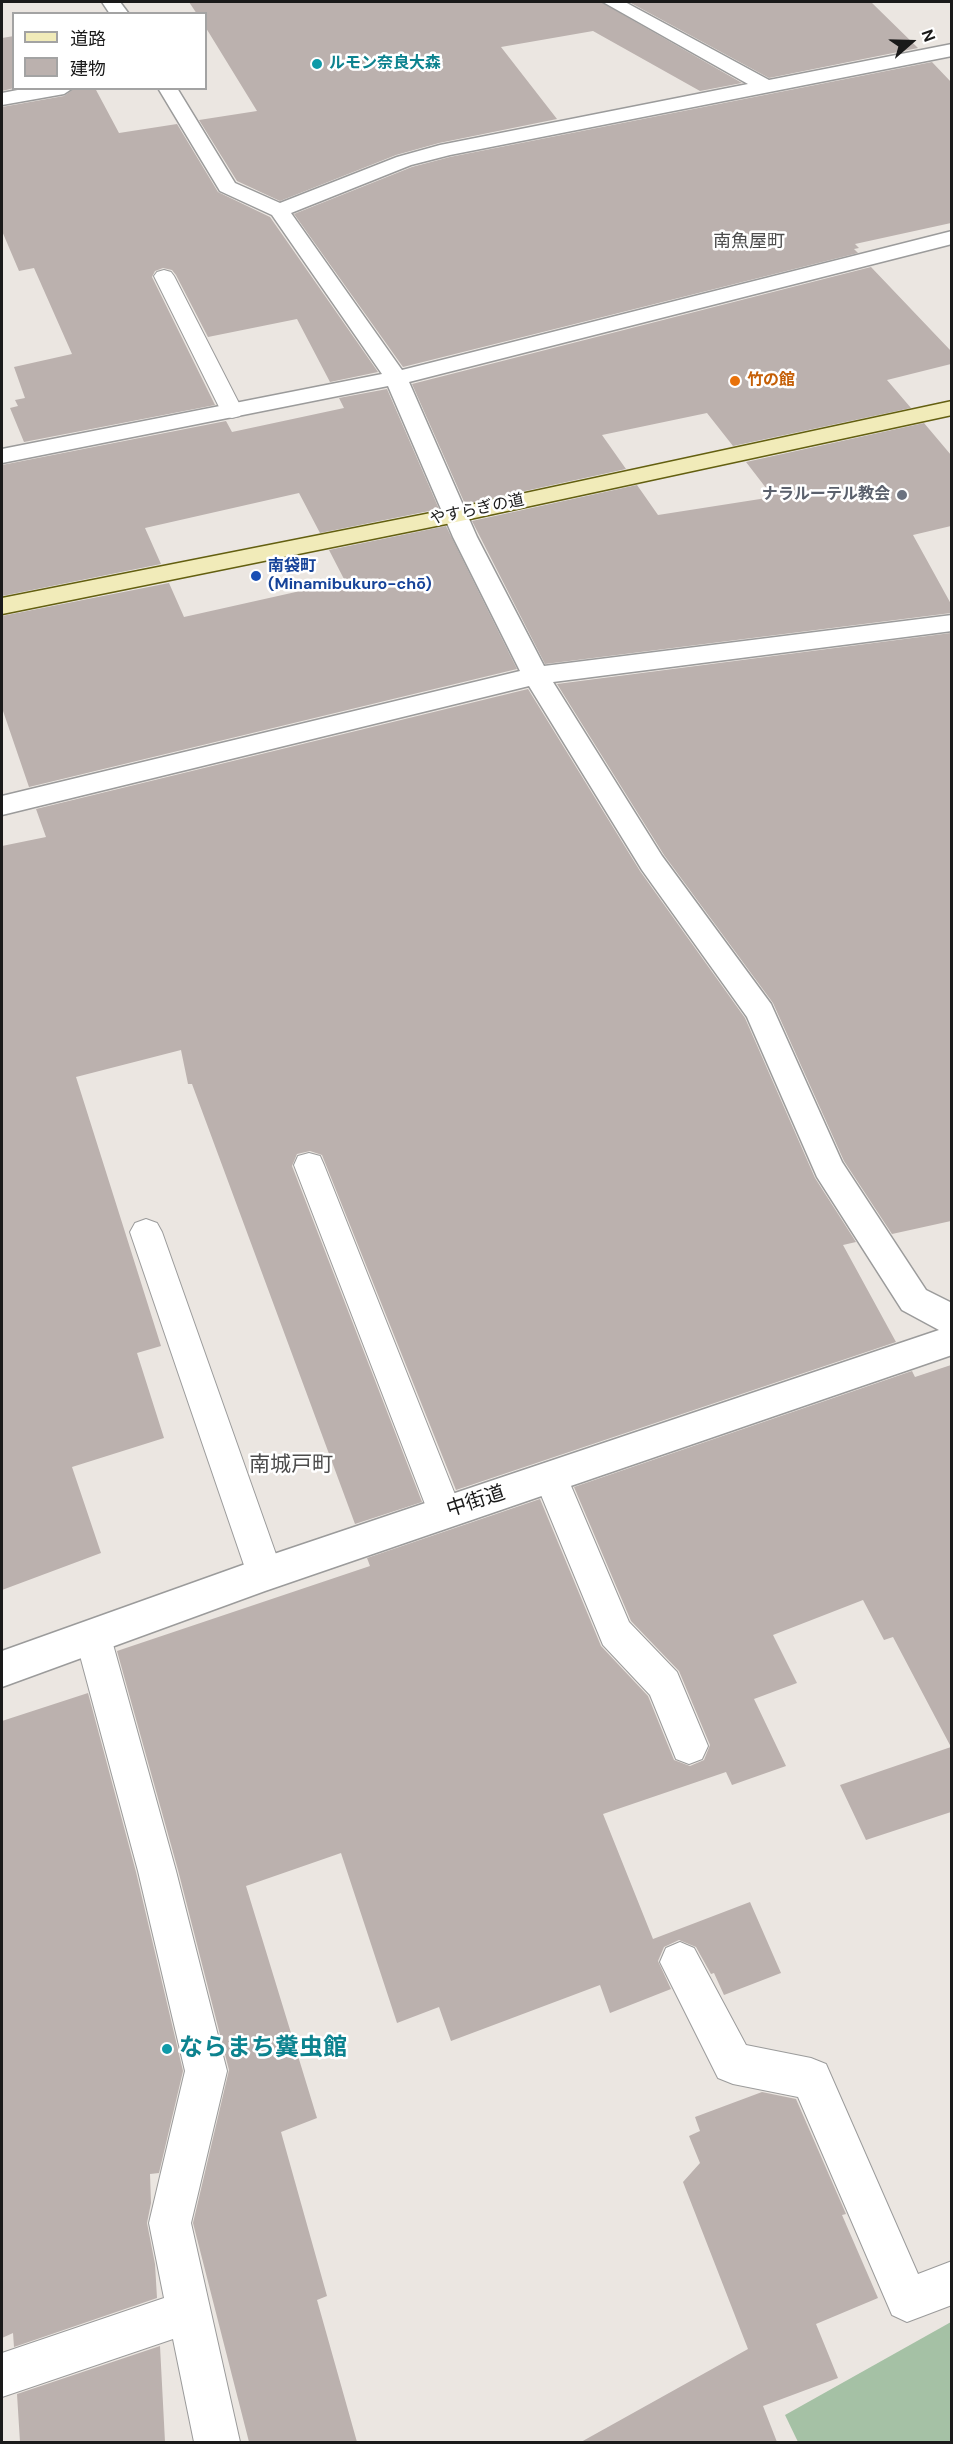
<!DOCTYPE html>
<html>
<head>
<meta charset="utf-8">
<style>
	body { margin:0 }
	#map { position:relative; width:953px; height:2444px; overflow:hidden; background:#ebe6e1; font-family:"DM Sans","Noto Sans JP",sans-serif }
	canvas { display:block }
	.frame { position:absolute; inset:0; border:3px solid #1a1a1a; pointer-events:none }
	.legend { position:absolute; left:12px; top:12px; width:195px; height:78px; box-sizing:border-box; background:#fff; border:2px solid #a3a3a3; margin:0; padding:8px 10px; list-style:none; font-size:18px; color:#1a1a1a }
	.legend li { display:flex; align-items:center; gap:12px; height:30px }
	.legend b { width:30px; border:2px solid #a3a3a3 }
	.north { position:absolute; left:881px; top:12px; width:60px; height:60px; -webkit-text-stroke:4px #fff; paint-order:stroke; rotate:70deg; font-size:16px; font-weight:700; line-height:24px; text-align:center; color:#1a1a1a }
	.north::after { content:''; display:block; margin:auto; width:21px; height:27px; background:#1a1a1a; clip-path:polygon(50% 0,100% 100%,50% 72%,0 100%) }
</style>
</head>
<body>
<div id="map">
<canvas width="953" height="2444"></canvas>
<div class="frame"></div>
<ul class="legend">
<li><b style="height:8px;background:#f1ebb9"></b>道路</li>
<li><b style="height:16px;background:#bbb1ae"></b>建物</li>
</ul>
<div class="north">N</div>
</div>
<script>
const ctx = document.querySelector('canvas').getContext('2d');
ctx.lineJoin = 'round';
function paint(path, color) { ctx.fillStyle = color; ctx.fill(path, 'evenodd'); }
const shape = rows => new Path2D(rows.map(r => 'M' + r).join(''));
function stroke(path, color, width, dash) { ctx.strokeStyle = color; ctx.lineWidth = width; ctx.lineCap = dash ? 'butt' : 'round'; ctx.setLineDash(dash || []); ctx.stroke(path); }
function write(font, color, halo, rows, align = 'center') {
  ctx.font = font + ' "DM Sans","Noto Sans JP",sans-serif'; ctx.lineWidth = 5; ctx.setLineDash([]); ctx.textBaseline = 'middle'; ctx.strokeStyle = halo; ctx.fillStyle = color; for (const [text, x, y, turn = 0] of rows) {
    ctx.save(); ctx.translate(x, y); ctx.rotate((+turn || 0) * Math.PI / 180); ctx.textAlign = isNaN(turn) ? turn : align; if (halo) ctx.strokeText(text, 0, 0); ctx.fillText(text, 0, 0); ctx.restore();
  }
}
paint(shape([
	[951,2322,951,2442,798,2442,785,2415]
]), '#a5c1a5');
paint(shape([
	[189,2,601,2,742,83,700,91,593,31,501,47,557,119,439,143,396,155,280,201,237,181,199,120,257,111,206,28,206,14,197,14],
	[629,2,871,2,918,48,769,78],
	[14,36,14,88,2,91,2,38],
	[932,62,951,82,951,223,855,244,859,248,854,249,858,253,403,367,294,214,412,167,450,157],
	[75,88,95,88,119,133,177,124,218,192,270,217,378,372,330,382,297,319,208,337,176,275,172,270,163,268,155,271,152,277,215,405,24,442,10,408,18,406,15,400,25,398,14,367,72,354,34,268,19,271,2,231,2,107,64,96],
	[871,267,951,351,951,364,887,380,911,408,733,446,707,413,602,435,626,469,465,504,412,384],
	[387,389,439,509,320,533,299,493,145,528,161,564,2,596,2,465,226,421,232,432,344,408,339,398],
	[924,423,951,455,951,526,913,535,951,604,951,613,545,664,472,521,637,485,658,515,773,497,746,462],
	[446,526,517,669,29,787,2,708,2,616,169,583,184,617,345,581,329,550],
	[951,633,951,1221,892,1234,844,1161,773,1003,664,855,557,684],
	[528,689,640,871,745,1018,815,1178,856,1242,843,1245,896,1342,456,1490,322,1155,310,1151,297,1154,292,1166,422,1502,355,1524,192,1084,188,1084,181,1050,76,1077,161,1346,137,1353,164,1438,72,1467,101,1553,2,1590,2,846,46,837,36,809],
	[951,1365,951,1812,866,1840,840,1785,951,1747,893,1637,884,1640,863,1600,773,1635,797,1683,754,1699,786,1766,732,1785,726,1772,603,1814,653,1939,750,1902,781,1973,724,1995,714,1973,711,1974,696,1947,679,1940,664,1947,658,1961,671,1989,610,2013,600,1985,451,2041,439,2007,397,2023,341,1853,246,1886,317,2118,281,2132,327,2296,317,2300,357,2442,249,2442,193,2223,229,2070,178,1870,117,1651,370,1566,367,1558,540,1499,601,1646,648,1696,674,1760,690,1766,704,1760,710,1745,679,1671,631,1621,574,1487,912,1371,915,1377],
	[88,1693,136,1872,183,2071,159,2173,150,2174,151,2203,147,2223,155,2264,157,2298,14,2347,13,2333,2,2338,2,1721],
	[762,2092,796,2099,846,2214,842,2215,878,2298,816,2324,838,2378,763,2406,777,2442,581,2442,748,2349,683,2182,700,2163,689,2136,700,2131,695,2117],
	[160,2346,165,2442,20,2442,17,2394]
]), '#bbb1ae');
const lane = shape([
	[164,270,171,272,174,276,243,411,240,416,232,418,224,416,221,411,154,276,157,272,164,270],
	[309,1153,320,1156,324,1165,462,1512,457,1523,445,1528,433,1523,428,1512,294,1165,298,1156,309,1153],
	[146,1219,157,1223,162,1232,283,1574,278,1585,265,1590,252,1585,247,1574,130,1232,135,1223,146,1219],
	[551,1463,563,1467,629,1622,677,1672,708,1746,702,1759,689,1764,676,1759,650,1695,603,1645,534,1478,539,1467,551,1463],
	[93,1620,106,1625,111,1637,176,1871,227,2071,191,2223,240,2442,194,2442,173,2339,2,2397,2,2353,164,2298,149,2223,185,2071,138,1871,75,1637,80,1625,93,1620],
	[680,1942,694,1948,746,2045,811,2058,826,2064,918,2274,952,2261,952,2305,907,2322,892,2315,798,2097,733,2084,718,2078,660,1962,666,1948,680,1942]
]);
const street = shape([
	[102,2,120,2,129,14,110,14,102,2],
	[603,2,625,2,769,80,952,44,952,56,450,155,411,165,291,213,402,370,952,231,952,244,409,382,477,537,544,666,952,615,952,631,553,682,662,856,771,1004,842,1162,926,1290,952,1303,952,1355,265,1591,2,1687,2,1651,265,1557,939,1330,902,1310,817,1177,747,1017,642,870,529,686,2,815,2,796,520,671,453,537,388,386,2,463,2,449,382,374,272,215,220,191,158,88,177,88,235,183,280,203,397,157,440,145,748,84,603,2],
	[28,88,73,88,64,94,2,105,2,93,28,88]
]);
const secondary = shape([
	[952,401,952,415,456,522,2,614,2,598,456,508,952,401]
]);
stroke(lane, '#9b9b9b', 2);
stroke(street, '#9b9b9b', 3);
stroke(secondary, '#635f10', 3);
paint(lane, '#fff');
paint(street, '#fff');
paint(secondary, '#f1ebb9');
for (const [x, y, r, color] of [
	[317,64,6,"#0f9aa8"],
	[735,381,6,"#e8710a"],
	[902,495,6,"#6b7280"],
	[256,576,6,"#1a4fb4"],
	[167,2049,6,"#0f9aa8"]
]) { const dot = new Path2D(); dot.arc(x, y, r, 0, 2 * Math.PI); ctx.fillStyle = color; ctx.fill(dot); stroke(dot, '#fff', 2); }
write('bold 16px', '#0d838f', '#fff', [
	["ルモン奈良大森",329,64]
], 'left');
write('bold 16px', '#c56008', '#fff', [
	["竹の館",747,381]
], 'left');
write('bold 16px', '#5b616d', '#fff', [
	["ナラルーテル教会",890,495]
], 'right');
write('16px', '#1a1a1a', '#fff', [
	["やすらぎの道",477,510,-12]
]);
write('bold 16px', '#164399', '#fff', [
	["南袋町",268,567],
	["(Minamibukuro-chō)",268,585]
], 'left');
write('18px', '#4d4d4d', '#fff', [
	["南魚屋町",749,242]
]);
write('20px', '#1a1a1a', '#fff', [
	["中街道",476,1502,-18]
]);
write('21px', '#4d4d4d', '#fff', [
	["南城戸町",291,1465]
]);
write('bold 24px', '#0d838f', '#fff', [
	["ならまち糞虫館",179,2049]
], 'left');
</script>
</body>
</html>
